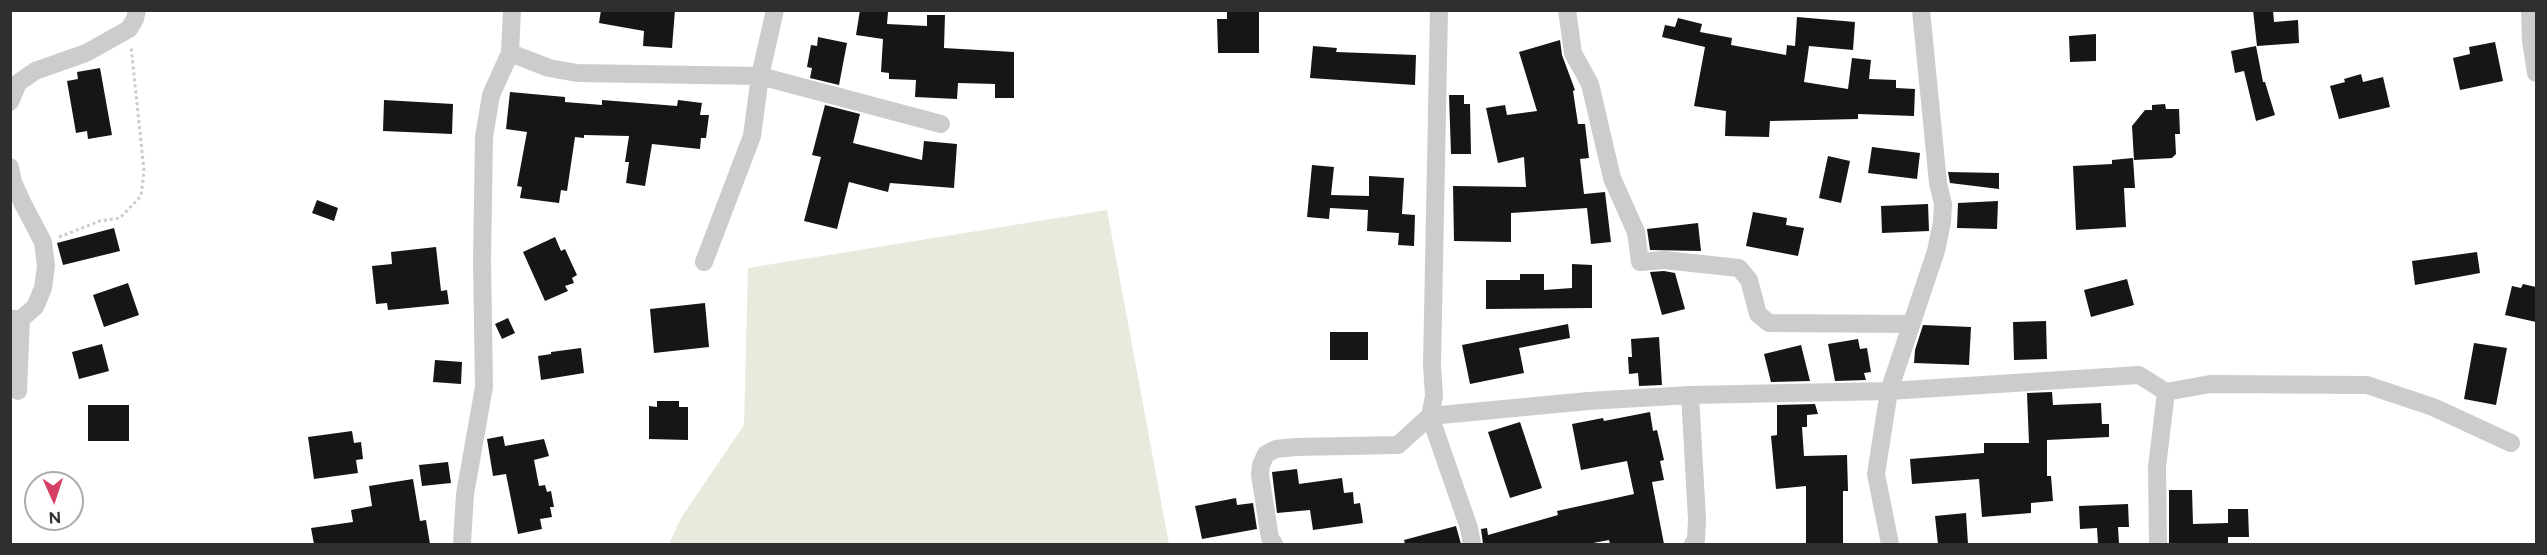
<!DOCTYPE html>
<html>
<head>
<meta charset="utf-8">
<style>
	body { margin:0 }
	#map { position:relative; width:2547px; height:555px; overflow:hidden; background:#fff; font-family:Figtree,sans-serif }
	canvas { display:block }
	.frame { position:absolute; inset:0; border:12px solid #2f2f2f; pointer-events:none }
	.north { position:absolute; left:24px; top:471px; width:60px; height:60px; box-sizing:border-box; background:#fff; border:2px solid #acacac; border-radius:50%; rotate:177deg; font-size:16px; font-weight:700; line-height:24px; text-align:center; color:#2f2f2f }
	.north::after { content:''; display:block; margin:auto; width:21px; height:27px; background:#d74065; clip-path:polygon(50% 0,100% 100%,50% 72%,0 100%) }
</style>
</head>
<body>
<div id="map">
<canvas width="2547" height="555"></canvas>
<div class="frame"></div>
<div class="north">N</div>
</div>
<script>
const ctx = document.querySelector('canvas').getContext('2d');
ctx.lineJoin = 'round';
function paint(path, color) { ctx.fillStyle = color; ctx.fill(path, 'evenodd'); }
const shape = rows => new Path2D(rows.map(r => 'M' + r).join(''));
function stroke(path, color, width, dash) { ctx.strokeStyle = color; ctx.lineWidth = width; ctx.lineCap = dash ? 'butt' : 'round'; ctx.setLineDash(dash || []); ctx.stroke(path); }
paint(shape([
	[1107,210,1169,544,669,544,681,518,744,425,748,268]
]), '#e7ebde');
paint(shape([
	[601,10,675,10,672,48,643,46,644,31,599,23],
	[860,10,888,12,887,24,927,26,927,15,945,15,944,48,1014,52,1014,98,995,98,995,84,958,83,957,99,915,97,916,80,889,79,889,73,881,72,883,39,856,35],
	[1227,10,1259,10,1259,53,1218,53,1217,19,1227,19],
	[2253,10,2273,10,2274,22,2298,20,2299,43,2257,46],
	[1797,17,1855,22,1853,50,1809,46,1804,82,1848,89,1852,58,1871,60,1869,79,1896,80,1896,88,1915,89,1914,116,1858,114,1858,119,1770,121,1769,137,1725,136,1726,111,1694,106,1705,47,1662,37,1665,25,1675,27,1678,18,1702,24,1700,32,1732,38,1731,45,1786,55,1787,45,1795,46],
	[2096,34,2096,61,2070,62,2069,36],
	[818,37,847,43,839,85,810,78,812,68,807,67,811,45,817,46],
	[1560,40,1562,55,1575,90,1573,91,1578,124,1585,124,1589,158,1580,159,1584,194,1605,192,1611,242,1591,244,1587,208,1511,213,1511,242,1454,241,1453,186,1526,187,1524,157,1498,163,1486,108,1505,105,1507,115,1537,111,1519,52],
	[2495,42,2503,81,2460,90,2453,58,2470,54,2469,47],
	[1313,46,1337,48,1336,52,1416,55,1415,85,1310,78],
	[2256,46,2263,82,2265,82,2275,115,2256,121,2244,71,2235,73,2231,51],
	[100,68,112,135,88,139,87,131,76,133,67,81,78,79,77,72],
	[2361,74,2363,82,2383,77,2390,107,2339,119,2330,86,2345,82,2344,79],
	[510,92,565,97,565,102,602,105,602,100,677,106,678,100,702,103,700,115,709,115,706,138,701,138,700,149,652,144,645,186,626,183,629,162,625,162,629,136,584,135,584,138,575,137,567,191,561,190,559,203,520,198,522,187,517,186,527,132,506,129],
	[1449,95,1464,95,1464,104,1470,104,1471,154,1451,154],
	[384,100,453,104,452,134,383,131],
	[2165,104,2166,109,2179,109,2180,134,2175,134,2176,154,2172,158,2134,160,2132,126,2145,110,2152,110,2152,105],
	[825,105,860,114,853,143,922,160,924,141,957,144,954,188,890,183,888,192,849,182,837,229,804,221,821,157,812,155],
	[1872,147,1920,153,1917,179,1868,173],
	[1828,156,1850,161,1841,203,1819,198],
	[2133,158,2135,188,2124,188,2126,227,2076,230,2073,166,2112,164,2112,160],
	[1312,165,1334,167,1331,195,1369,196,1369,176,1404,178,1402,214,1415,215,1414,246,1398,245,1399,233,1367,231,1368,210,1330,208,1329,219,1307,217],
	[1948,172,1999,173,1999,189,1950,183],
	[317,200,338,208,334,221,312,213],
	[1998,201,1997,229,1957,228,1958,203],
	[1928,204,1929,231,1882,233,1881,206],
	[1753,212,1787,218,1786,225,1804,228,1798,256,1746,246],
	[1698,223,1701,251,1650,250,1647,229],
	[114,228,120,251,63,265,57,243],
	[555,237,561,251,565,249,577,275,572,278,574,283,565,286,568,291,545,301,523,252],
	[436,247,441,291,447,290,449,304,388,310,387,303,376,304,372,266,392,264,391,252],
	[2477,252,2480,273,2415,285,2412,261],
	[1572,264,1592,265,1592,308,1486,309,1486,280,1520,280,1520,274,1544,274,1544,290,1572,288],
	[1664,271,1675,273,1685,309,1662,315,1650,272],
	[2127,279,2134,305,2091,317,2084,290],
	[128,283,139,315,104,327,93,295],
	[2523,284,2536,287,2536,322,2505,315,2512,286,2521,288],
	[705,303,709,347,654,353,650,309],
	[508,318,515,333,502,339,495,324],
	[2046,321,2047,359,2014,360,2013,322],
	[1568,324,1570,338,1519,348,1524,373,1470,384,1462,345],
	[1923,325,1971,327,1969,365,1914,363,1915,350],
	[1330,332,1368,332,1368,360,1330,360],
	[1659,337,1662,385,1639,386,1638,373,1629,374,1628,357,1632,357,1631,339],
	[1858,339,1860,349,1867,348,1871,372,1864,373,1866,380,1835,381,1828,344],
	[2474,343,2507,348,2496,405,2464,399],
	[102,344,109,371,79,379,72,352],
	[1801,345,1810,381,1771,382,1764,354],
	[581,348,584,373,541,380,538,356,551,354,551,352],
	[435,360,462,362,461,384,433,382],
	[2052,392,2053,405,2101,403,2102,424,2109,424,2109,437,2047,440,2047,476,2051,476,2053,501,2031,503,2031,513,1982,517,1979,479,1912,484,1910,459,1984,453,1984,443,2029,443,2027,393],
	[657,401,679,401,679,407,688,407,688,440,649,439,649,406,657,407],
	[1815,404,1818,414,1807,415,1807,427,1802,427,1804,456,1847,455,1848,491,1843,491,1843,544,1806,544,1806,486,1776,489,1771,436,1777,435,1777,405],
	[88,405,129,405,129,441,88,441],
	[1650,412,1653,431,1657,430,1664,460,1660,461,1664,480,1652,482,1664,544,1610,544,1609,540,1588,544,1483,544,1481,529,1487,528,1488,535,1558,515,1557,511,1634,494,1627,461,1581,470,1572,424,1603,418,1604,421],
	[1520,422,1542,488,1510,498,1488,432],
	[352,431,354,443,361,442,363,459,356,460,358,473,314,479,308,437],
	[503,436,505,446,544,439,549,456,534,460,539,486,545,485,547,492,551,491,554,507,550,507,552,517,540,519,542,529,518,534,506,474,493,476,487,439],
	[448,462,451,483,422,486,419,465],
	[1297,469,1299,484,1342,478,1344,493,1353,492,1354,504,1360,503,1363,523,1313,530,1310,510,1277,513,1272,472],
	[413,479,420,521,426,520,430,544,314,544,311,528,353,522,351,510,372,506,369,486],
	[2169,490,2192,490,2193,524,2228,523,2228,509,2248,509,2249,537,2228,537,2228,543,2169,544],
	[1236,498,1237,505,1253,503,1257,529,1202,539,1195,506],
	[2128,504,2129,527,2118,527,2119,544,2098,544,2097,528,2080,529,2079,506],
	[1966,513,1968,544,1938,544,1935,516],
	[1456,526,1461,544,1405,544,1404,540]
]), '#161616');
stroke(shape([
	[59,237,100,221,120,218,141,196,144,171,131,46]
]), '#ccc', 3, [3, 3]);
stroke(shape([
	[1439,10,1432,365,1434,396,1430,416,1469,528,1472,544],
	[1567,10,1573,53,1590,84,1612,178,1636,232,1640,262,1664,260,1739,268,1749,280,1758,314,1769,323,1910,324],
	[2530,10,2531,41,2536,73],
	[510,53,549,68,577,73,760,76,941,124],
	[10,102,18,83,35,71,86,53,129,29,135,19,137,10],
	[10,167,13,182,23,204,43,242,46,266,43,288,35,307,21,319],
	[704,262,752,136,760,76,775,10],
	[12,319,21,319,18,391],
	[2166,392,2210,384,2367,385,2433,407,2511,443],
	[1690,395,1697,519,1696,540,1693,544],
	[462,544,465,494,484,387,482,260,484,137,491,95,510,53,512,10],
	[1274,544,1270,538,1260,475,1261,465,1266,454,1276,449,1295,447,1398,445,1430,416,1588,401,1690,395,1889,391,2139,375,2166,392,2157,467,2158,544],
	[1890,544,1876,474,1889,391,1936,251,1942,222,1943,204,1938,183,1921,10]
]), '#ccc', 18);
</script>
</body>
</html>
